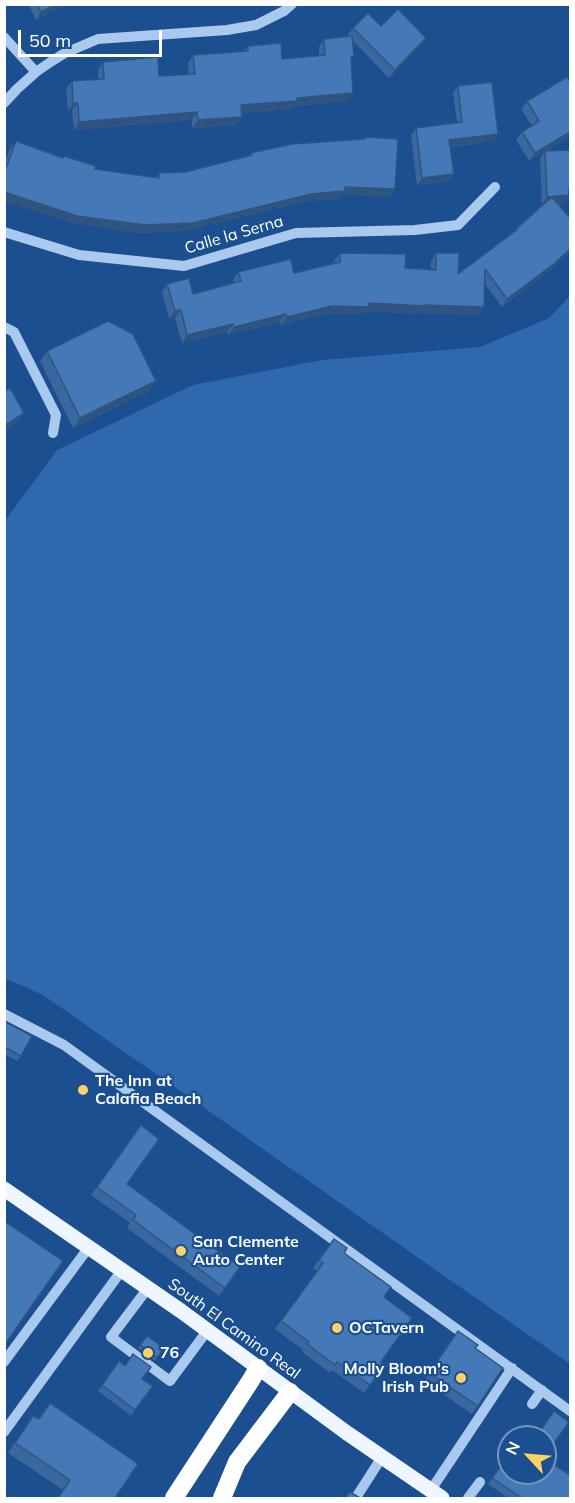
<!DOCTYPE html>
<html>
<head>
<meta charset="utf-8">
<style>
	body { margin:0 }
	#map { position:relative; width:575px; height:1503px; overflow:hidden; background:#1b4f8f; font-family:Mulish,sans-serif }
	canvas { display:block }
	.frame { position:absolute; inset:0; border:6px solid #fff; pointer-events:none }
	.north { position:absolute; left:497px; top:1425px; width:60px; height:60px; box-sizing:border-box; background:#1b4f8f; border:2px solid #7695bc; border-radius:50%; rotate:296deg; font-size:16px; font-weight:700; line-height:24px; text-align:center; color:#fff }
	.north::after { content:''; display:block; margin:auto; width:21px; height:27px; background:#ffd166; clip-path:polygon(50% 0,100% 100%,50% 72%,0 100%) }
	.scale { position:absolute; left:18px; top:30px; width:144px; height:27px; box-sizing:border-box; border:3px solid #fff; border-top:0; padding-left:8px; font-size:18px; line-height:21px; white-space:nowrap; color:#fff; -webkit-text-stroke:4px #1b4f8f; paint-order:stroke }
</style>
</head>
<body>
<div id="map">
<canvas width="575" height="1503"></canvas>
<div class="frame"></div>
<div class="north">N</div>
<div class="scale">50 m</div>
</div>
<script>
const ctx = document.querySelector('canvas').getContext('2d');
ctx.lineJoin = 'round';
function paint(path, color) { ctx.fillStyle = color; ctx.fill(path, 'evenodd'); }
const shape = rows => new Path2D(rows.map(r => 'M' + r).join(''));
function stroke(path, color, width, dash) { ctx.strokeStyle = color; ctx.lineWidth = width; ctx.lineCap = dash ? 'butt' : 'round'; ctx.setLineDash(dash || []); ctx.stroke(path); }
function write(font, color, halo, rows, align = 'center') {
  ctx.font = font + ' Mulish,sans-serif'; ctx.lineWidth = 4.5; ctx.setLineDash([]); ctx.textBaseline = 'middle'; ctx.strokeStyle = halo; ctx.fillStyle = color; for (const [text, x, y, turn = 0] of rows) {
    ctx.save(); ctx.translate(x, y); ctx.rotate((+turn || 0) * Math.PI / 180); ctx.textAlign = isNaN(turn) ? turn : align; if (halo) ctx.strokeText(text, 0, 0); ctx.fillText(text, 0, 0); ctx.restore();
  }
}
paint(shape([
	[570,296,570,1364,43,995,4,978,5,521,57,450,193,385,322,360,480,347,549,318]
]), '#2e69ad');
stroke(shape([
	[4,37,36,72],
	[4,103,17,89,36,72,52,61,65,53,98,39,227,30,256,25,284,11,292,4],
	[4,232,79,255,184,266,296,233,415,230,458,225,495,187],
	[4,327,14,332,56,415,53,433],
	[4,1014,64,1045,570,1411],
	[148,1288,111,1337,170,1381,207,1331],
	[4,1362,89,1247],
	[532,1404,542,1390],
	[4,1432,122,1270],
	[431,1490,512,1368],
	[357,1496,382,1457],
	[468,1498,480,1482]
]), '#a9c9ee', 10);
stroke(shape([
	[4,1189,181,1311,347,1433,442,1498]
]), '#f0f6ff', 15);
stroke(shape([
	[174,1498,251,1380,258,1368],
	[222,1498,237,1462,290,1392]
]), '#fff', 18);
paint(shape([
	[28,4,65,4,36,20],
	[381,26,426,38,421,46,389,78,353,41,348,101,294,106,291,109,242,113,237,125,192,128,192,120,74,130,72,111,68,111,66,89,72,81,98,79,98,70,103,62,159,76,189,74,188,63,193,55,244,51,248,46,282,59,319,56,319,47,324,39,348,37,347,36,353,28],
	[458,86,494,141,450,147,454,174,449,181,417,185,411,135,416,128,457,122,453,93],
	[527,101,570,136,546,151,569,195,564,203,558,204,570,218,570,252,549,271,502,307,485,284,484,307,478,315,419,313,418,314,366,311,363,314,326,314,281,325,280,322,228,335,227,332,182,343,175,318,169,319,162,292,167,284,193,294,234,283,233,280,238,272,294,273,334,263,334,261,340,253,405,268,431,269,431,261,436,253,458,274,513,232,517,228,543,204,542,204,540,159,545,151,529,161,516,140,522,132,532,126,521,109],
	[365,137,395,189,390,197,343,194,340,199,306,201,188,230,140,233,72,223,4,201,4,165,10,149,16,141,63,158,64,156,95,169,156,178,159,173,185,172,249,156,251,153,364,139],
	[47,351,156,381,149,391,73,428,40,361],
	[4,1021,21,1056,17,1061,4,1054],
	[141,1125,127,1184,240,1267,219,1296,127,1228,130,1223,91,1195],
	[334,1239,344,1253,384,1297,381,1362,385,1365,364,1393,332,1370,330,1373,302,1352,303,1350,275,1329,317,1271,313,1268],
	[458,1331,475,1348,503,1368,472,1414,424,1381],
	[147,1336,164,1348,155,1361,138,1348],
	[119,1361,153,1386,131,1416,98,1391],
	[33,1416,115,1498,63,1490,8,1453],
	[509,1455,545,1456,570,1498,508,1498,488,1484]
]), '#3a679d');
paint(shape([
	[56,4,65,4,36,20,41,12],
	[426,38,421,46,389,78,395,70],
	[353,93,348,101,294,106,291,109,236,113,241,105,297,98],
	[73,103,78,103,72,111,68,111],
	[197,112,192,120,74,130,79,122],
	[242,117,237,125,192,128,198,120],
	[570,132,570,136,529,161,535,153],
	[498,134,494,141,444,147,449,140],
	[454,174,449,181,417,185,422,178],
	[345,187,395,189,390,197,343,194,340,199,306,201,188,230,140,233,72,223,4,201,4,192,311,194],
	[569,195,564,203,542,204,547,197],
	[570,249,570,252,549,271,502,307,507,299],
	[369,303,424,305,484,307,478,315,419,313,418,314,366,311,363,314,326,314,281,325,287,317,332,306],
	[181,310,175,318,169,319,175,311],
	[286,314,280,322,228,335,234,327],
	[233,324,227,332,182,343,187,335],
	[156,381,149,391,73,428,80,418],
	[24,413,18,422,4,431,4,426]
]), '#305480');
const building = shape([
	[37,4,56,4,41,12,37,4],
	[398,9,426,38,395,70,353,28,368,13,381,26,398,9],
	[352,36,354,57,351,57,353,93,297,98,297,101,241,105,242,117,198,120,197,112,79,122,78,103,73,103,72,81,104,79,103,62,158,57,159,76,195,74,193,55,248,51,248,46,281,43,282,59,325,55,324,39,352,36],
	[567,77,570,82,570,132,535,153,522,132,539,121,527,101,567,77],
	[492,82,498,134,449,140,454,174,422,178,416,128,462,122,458,86,492,82],
	[365,137,398,139,395,189,345,187,345,191,311,194,193,223,145,225,77,216,4,192,4,173,16,141,63,158,64,156,96,166,95,169,159,178,159,173,185,172,252,155,251,153,292,144,365,139,365,137],
	[570,150,570,187,569,187,569,195,547,197,545,151,570,150],
	[552,197,570,218,570,249,555,263,507,299,485,269,484,307,424,305,424,306,369,303,369,307,332,306,287,317,286,314,234,327,233,324,187,335,181,310,175,311,167,284,189,278,193,294,241,281,238,272,291,259,294,273,340,262,340,253,406,254,405,268,436,270,436,253,459,253,458,274,518,229,517,228,552,197],
	[108,321,133,334,156,381,80,418,47,351,108,321],
	[10,388,24,413,4,426,4,392,10,388],
	[4,1021,32,1036,21,1056,4,1047,4,1021],
	[141,1125,159,1139,127,1184,240,1267,225,1288,133,1220,136,1215,97,1187,141,1125],
	[4,1221,63,1261,4,1346,4,1221],
	[334,1239,347,1248,344,1253,391,1287,384,1297,412,1318,381,1362,385,1365,370,1385,337,1362,335,1365,307,1344,309,1342,281,1321,323,1263,319,1260,334,1239],
	[458,1331,478,1345,475,1348,503,1368,478,1406,429,1373,458,1331],
	[147,1336,164,1348,157,1358,140,1345,147,1336],
	[133,1354,151,1367,142,1379,153,1386,135,1410,102,1385,119,1361,125,1366,133,1354],
	[50,1403,138,1464,115,1498,58,1498,70,1480,15,1443,33,1416,39,1419,50,1403],
	[554,1411,569,1422,545,1456,549,1458,547,1460,570,1475,570,1498,522,1498,492,1478,509,1455,509,1473,545,1473,545,1437,536,1437,554,1411],
	[350,1492,360,1498,345,1498,350,1492]
]);
paint(building, '#4478b7');
stroke(building, '#305480', 1.5);
for (const [x, y, r, color] of [
	[83,1090,6,"#ffd166"],
	[181,1251,6,"#ffd166"],
	[337,1328,6,"#ffd166"],
	[148,1353,6,"#ffd166"],
	[461,1378,6,"#ffd166"]
]) { const dot = new Path2D(); dot.arc(x, y, r, 0, 2 * Math.PI); ctx.fillStyle = color; ctx.fill(dot); stroke(dot, '#1b4f8f', 2); }
write('16px', '#fff', '#1b4f8f', [
	["Calle la Serna",234,235,-16],
	["South El Camino Real",234,1329,36]
]);
write('bold 16px', '#fff', '#1b4f8f', [
	["The Inn at",95,1081],
	["Calafia Beach",95,1099],
	["San Clemente",193,1242],
	["Auto Center",193,1260],
	["OCTavern",349,1328],
	["76",160,1353],
	["Molly Bloom's",449,1369,"right"],
	["Irish Pub",449,1387,"right"]
], 'left');
</script>
</body>
</html>
